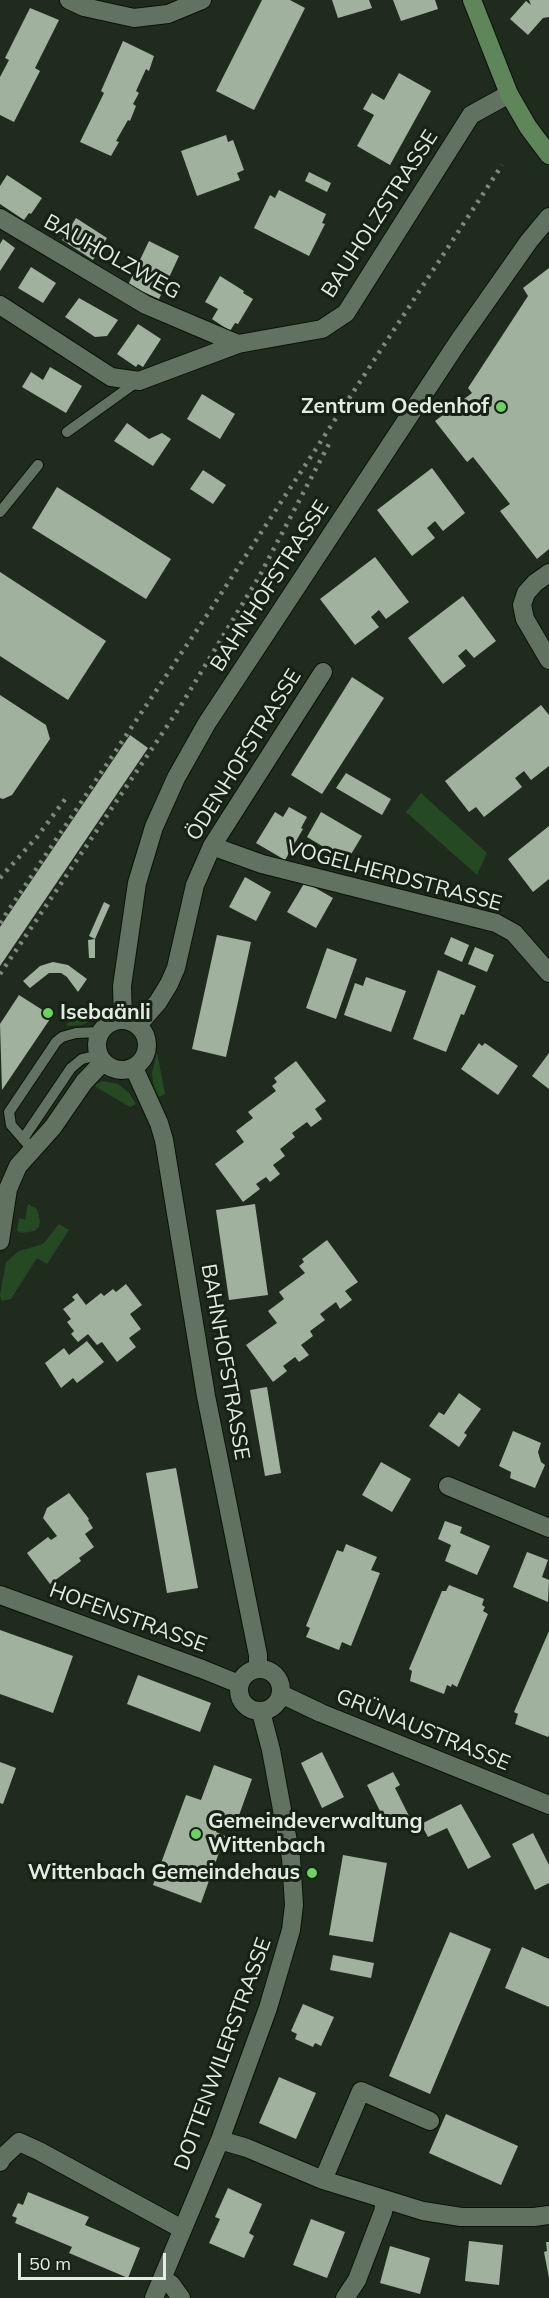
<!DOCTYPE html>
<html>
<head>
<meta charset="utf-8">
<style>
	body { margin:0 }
	#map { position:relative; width:549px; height:2298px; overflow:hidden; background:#1f2c1d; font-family:Mulish,sans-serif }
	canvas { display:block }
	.scale { position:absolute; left:18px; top:2253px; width:148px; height:27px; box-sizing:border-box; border:3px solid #e3ece2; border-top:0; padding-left:8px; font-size:18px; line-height:21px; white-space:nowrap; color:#e3ece2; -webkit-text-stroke:4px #152214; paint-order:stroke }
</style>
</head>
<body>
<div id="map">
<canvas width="549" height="2298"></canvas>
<div class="scale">50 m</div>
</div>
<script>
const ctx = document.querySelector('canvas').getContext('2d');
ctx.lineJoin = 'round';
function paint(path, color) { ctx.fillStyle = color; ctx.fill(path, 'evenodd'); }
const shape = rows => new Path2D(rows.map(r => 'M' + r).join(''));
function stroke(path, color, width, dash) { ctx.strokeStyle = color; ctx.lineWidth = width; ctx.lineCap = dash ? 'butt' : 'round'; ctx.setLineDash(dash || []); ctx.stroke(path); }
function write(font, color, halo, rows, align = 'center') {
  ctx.font = font + ' Mulish,sans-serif'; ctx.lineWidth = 6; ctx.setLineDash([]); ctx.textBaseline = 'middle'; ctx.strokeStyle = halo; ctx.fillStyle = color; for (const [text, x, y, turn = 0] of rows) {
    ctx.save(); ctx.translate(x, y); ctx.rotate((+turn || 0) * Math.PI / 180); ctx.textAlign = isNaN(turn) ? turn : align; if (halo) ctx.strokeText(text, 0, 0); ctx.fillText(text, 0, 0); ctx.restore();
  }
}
paint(shape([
	[421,793,487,853,477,875,406,812],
	[78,1008,94,1019,82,1025,66,1026],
	[157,1052,165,1094,159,1097,153,1084,152,1073],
	[102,1081,118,1084,129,1093,136,1104,130,1107,96,1087,95,1085],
	[28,1204,37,1209,40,1221,39,1227,34,1231,22,1233,17,1231,19,1218,25,1220],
	[59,1224,69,1230,47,1264,37,1258,11,1299,2,1301,0,1295,6,1262,19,1251,43,1244]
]), '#254922');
paint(shape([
	[262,0,290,0,305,8,254,110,216,91],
	[332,0,369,0,372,8,338,18],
	[393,0,435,0,438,9,401,21],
	[529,0,549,0,549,17,543,18,528,35,510,19,526,1,531,5],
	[30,8,59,20,35,68,40,71,14,122,0,115,0,77,9,60,5,58],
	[123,41,154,56,149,71,146,69,136,91,139,93,133,104,136,106,130,121,128,120,116,141,119,142,111,156,80,142,104,93,101,91],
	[399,73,431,91,390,165,357,146,374,115,363,109,372,93,384,100],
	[226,135,228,142,233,140,244,170,237,173,240,180,197,196,181,151],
	[309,172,331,183,327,192,305,181],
	[7,175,42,198,31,214,29,213,24,220,0,204,0,186],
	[279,190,326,214,322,223,325,224,309,256,254,228,270,195,275,198],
	[76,218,107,238,93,260,62,240],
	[3,239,15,248,0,271,0,244],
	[149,241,179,256,159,299,128,285],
	[31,267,56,283,43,303,18,288],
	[549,268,549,549,537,559,500,511,510,504,473,457,467,462,435,421,472,393,468,388,528,296,523,288],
	[220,276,244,291,243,293,253,299,238,324,235,323,230,331,212,319,218,309,205,302],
	[79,298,118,320,107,336,95,337,65,317],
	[138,324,161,339,143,367,138,364,136,367,117,354],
	[50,367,82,386,66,413,22,387,31,372,43,380],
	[202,394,235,414,220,439,187,419],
	[127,423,149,439,162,433,171,439,153,466,114,441],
	[432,468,465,513,443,531,435,521,427,528,435,538,412,556,377,510],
	[203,470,226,485,213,504,190,489],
	[57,487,171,559,146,599,32,528],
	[375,557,409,602,386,619,379,610,371,617,379,627,355,645,320,599],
	[0,572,106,641,68,700,0,656],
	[463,596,496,641,474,658,466,649,458,656,466,666,443,684,408,638],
	[352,677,384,698,322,794,291,775],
	[0,695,46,725,50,739,12,795,3,799,0,798],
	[541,705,549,715,549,766,531,780,524,771,515,778,522,787,484,817,476,807,469,812,445,781],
	[130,735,148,748,0,966,0,927],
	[346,773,391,799,382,815,336,788],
	[289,807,307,817,301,828,303,829,285,860,256,843,275,812,283,817],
	[321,812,362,836,344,866,319,851,322,846,307,837],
	[549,826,549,879,533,892,508,859],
	[245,877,271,892,256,921,229,907],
	[305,882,333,898,316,928,287,912],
	[104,902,110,905,95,939,89,936],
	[217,935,251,942,226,1057,192,1049],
	[451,937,469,945,462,962,444,954],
	[95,939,95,958,89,958,88,940],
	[475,947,494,955,487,972,468,964],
	[327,948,357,959,336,1019,306,1008],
	[53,962,68,965,87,979,78,992,67,977,61,973,49,973,30,988,23,981,40,966],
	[438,970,476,986,464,1015,461,1014,446,1052,413,1039],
	[366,977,406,991,391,1032,344,1015,355,983,363,986],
	[19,995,52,1016,2,1090,0,1024],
	[479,1043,482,1046,485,1043,518,1066,498,1095,461,1069],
	[549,1053,549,1089,532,1076],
	[296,1061,326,1101,315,1109,322,1119,311,1127,307,1122,292,1133,295,1137,280,1149,285,1156,273,1165,280,1174,270,1182,266,1177,256,1184,260,1189,243,1202,215,1164,244,1142,236,1131,253,1118,248,1112,276,1091,272,1086,277,1082,274,1078],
	[255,1204,268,1295,229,1300,216,1210],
	[327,1240,358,1282,345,1291,352,1300,340,1309,336,1302,320,1314,325,1320,310,1331,313,1336,301,1345,309,1355,299,1362,295,1357,283,1366,287,1371,273,1382,246,1345,277,1323,268,1311,284,1299,279,1292,305,1273,299,1266,304,1262,302,1259],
	[126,1284,142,1305,130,1314,141,1329,129,1338,136,1347,117,1362,102,1342,97,1345,88,1334,78,1342,71,1334,74,1331,67,1322,71,1319,63,1309,75,1300,72,1297,77,1293,86,1305,101,1293,104,1296,113,1289,116,1292],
	[87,1341,104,1362,77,1383,73,1378,61,1388,45,1363,64,1348,69,1355],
	[267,1387,281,1473,265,1476,250,1390],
	[459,1393,481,1409,464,1433,467,1435,459,1447,429,1426,439,1412,444,1415],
	[513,1431,541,1443,538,1452,541,1462,545,1465,535,1488,510,1478,511,1472,499,1466],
	[381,1462,411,1479,392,1512,362,1495],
	[176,1468,198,1588,167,1593,146,1473],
	[69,1493,89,1519,88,1520,93,1528,85,1534,94,1547,79,1558,81,1561,50,1584,27,1553,48,1537,51,1540,57,1536,43,1518,47,1508],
	[445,1521,462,1527,460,1533,490,1546,477,1575,445,1561,451,1545,438,1539],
	[346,1544,377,1557,371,1570,380,1573,351,1646,342,1642,339,1650,306,1637,310,1628,306,1626,337,1550,343,1552],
	[527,1552,548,1560,542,1577,549,1580,548,1602,513,1587],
	[449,1585,484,1599,482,1605,485,1607,483,1611,488,1614,457,1687,452,1684,451,1687,447,1685,444,1694,410,1681,412,1671,409,1669,442,1591,446,1591],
	[0,1630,73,1656,53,1713,0,1694],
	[549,1631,549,1735,548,1737,515,1724,518,1714,514,1712],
	[138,1675,211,1703,200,1732,127,1704],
	[322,1752,344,1797,322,1808,301,1763],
	[0,1762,16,1768,3,1804,0,1803],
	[214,1765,252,1779,237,1821,222,1815,216,1832,225,1836,201,1903,153,1885,186,1795,201,1800],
	[393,1772,400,1785,395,1788,411,1820,390,1831,367,1785],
	[461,1804,491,1857,468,1869,447,1828,428,1837,421,1824],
	[533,1833,549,1865,549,1883,535,1890,512,1844],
	[343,1855,387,1863,373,1942,329,1935],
	[450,1932,491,1949,430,2094,389,2076],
	[522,1947,549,1959,549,2007,505,1988],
	[333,1955,374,1963,371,1978,330,1970],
	[303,2004,334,2017,321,2046,315,2043,313,2047,295,2039,297,2034,291,2031],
	[279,2077,316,2093,296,2139,259,2123],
	[446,2114,518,2146,501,2185,429,2153],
	[228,2188,262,2204,249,2233,254,2236,244,2258,209,2243,220,2219,215,2217],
	[28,2192,89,2217,85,2225,140,2248,128,2278,69,2253,72,2247,15,2223,17,2218,12,2216,18,2203,23,2205],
	[311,2219,345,2232,327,2278,293,2265],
	[469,2241,503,2245,499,2285,465,2281],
	[546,2242,549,2242,549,2278,544,2252,547,2251],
	[390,2246,430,2258,420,2294,380,2283]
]), '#a0b19e');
const lane = shape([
	[67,432,138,381],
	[0,512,38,465],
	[23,1139,71,1068,82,1059,99,1055],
	[32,1149,11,1125,9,1112,56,1042,62,1037,76,1033,100,1032]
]);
const street = shape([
	[69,0,84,7,134,18,168,14,202,0],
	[0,218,146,305,238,344],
	[0,305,111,377,139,381,238,344,322,329,346,313,471,115,509,94],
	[549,573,535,583,526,593,522,605,525,619,549,660],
	[212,846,262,864,496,923,514,933,549,973],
	[123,1019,122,986,137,883,154,827,176,778,207,723,458,342,529,241,549,217],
	'97 1045a25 25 0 1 1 50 0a25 25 0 1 1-50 0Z',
	[138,1025,158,1002,169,984,176,968,195,885,212,846,323,672],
	[134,1068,159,1123,164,1140,206,1396,258,1655,258,1669],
	[0,1241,8,1189,18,1166,53,1127,84,1082,103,1062],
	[448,1486,549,1528],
	[0,1595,202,1669,239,1684],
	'239 1690a21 21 0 1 1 42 0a21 21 0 1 1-42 0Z',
	[281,1694,321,1713,549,1805],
	[220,2140,247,2148,323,2180,423,2211,461,2217,534,2217,549,2215],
	[0,2162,2,2158,19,2142,39,2151,182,2229],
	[323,2180,361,2091,430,2121],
	[162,2279,171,2284,181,2298],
	[154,2298,220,2140,268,2008,291,1930,294,1905,291,1858,271,1750,261,1712],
	[345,2298,357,2280,383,2212,385,2201]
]);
const secondary = shape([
	[472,0,509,94,528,127,549,155]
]);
stroke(lane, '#081407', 12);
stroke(street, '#081407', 20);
stroke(secondary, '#081407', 20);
stroke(lane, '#627260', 10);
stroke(street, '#627260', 18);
stroke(secondary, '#5f855b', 18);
stroke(shape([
	[0,878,37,837,66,798],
	[0,923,207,615,502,165],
	[0,974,180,707,260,575,330,442]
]), '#7e897d', 4.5, [3, 6]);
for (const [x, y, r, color] of [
	[501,407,6,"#6cd362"],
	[48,1013,6,"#6cd362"],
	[196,1834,6,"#6cd362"],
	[312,1873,6,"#6cd362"]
]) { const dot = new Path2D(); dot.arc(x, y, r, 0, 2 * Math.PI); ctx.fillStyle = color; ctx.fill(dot); stroke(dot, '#152214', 2); }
write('21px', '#e3ece2', '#152214', [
	["BAUHOLZSTRASSE",380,214,-57],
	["BAUHOLZWEG",112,257,29],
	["BAHNHOFSTRASSE",270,586,-57],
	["ÖDENHOFSTRASSE",244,755,-58],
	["VOGELHERDSTRASSE",394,876,15],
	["BAHNHOFSTRASSE",225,1362,80],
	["HOFENSTRASSE",128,1618,20],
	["GRÜNAUSTRASSE",423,1730,22],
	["DOTTENWILERSTRASSE",223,2054,-70]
]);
write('bold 21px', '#e3ece2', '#152214', [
	["Zentrum Oedenhof",489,407],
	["Isebaänli",60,1013,"left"],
	["Gemeindeverwaltung",208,1822,"left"],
	["Wittenbach",208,1846,"left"],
	["Wittenbach Gemeindehaus",300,1873]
], 'right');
</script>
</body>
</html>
